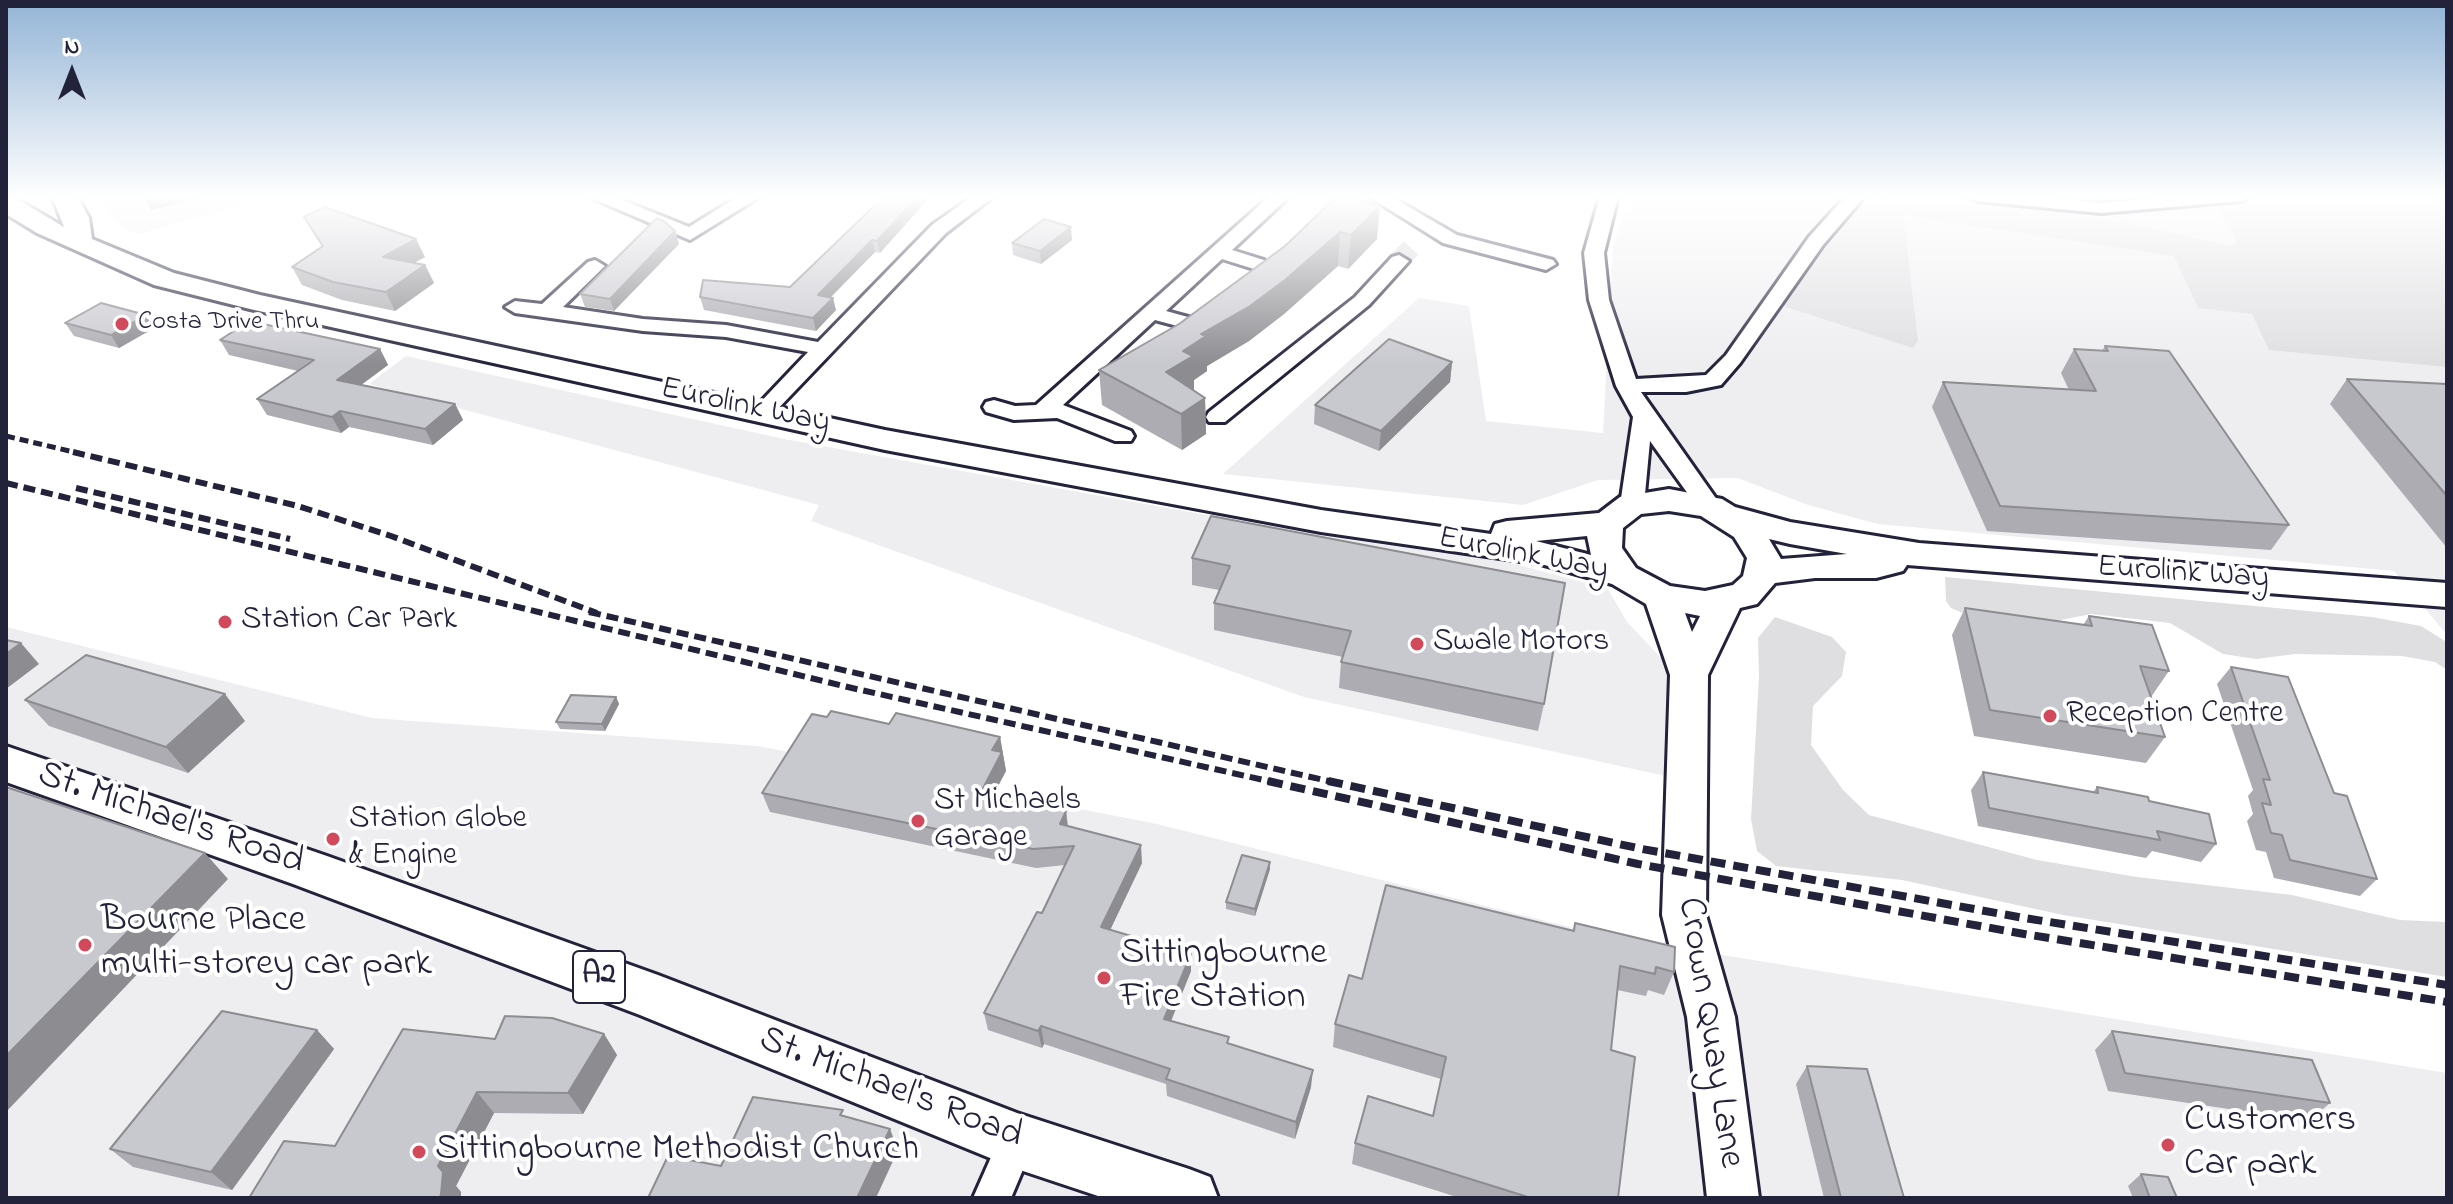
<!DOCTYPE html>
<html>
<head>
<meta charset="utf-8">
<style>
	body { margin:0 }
	#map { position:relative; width:2453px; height:1204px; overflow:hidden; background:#fff; font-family:"Indie Flower",sans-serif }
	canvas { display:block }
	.frame { position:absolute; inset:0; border:8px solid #22223b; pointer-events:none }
	.north { position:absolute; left:32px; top:32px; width:80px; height:80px; -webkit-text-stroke:6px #fff; paint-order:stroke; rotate:0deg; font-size:22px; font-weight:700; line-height:32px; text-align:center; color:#22223b }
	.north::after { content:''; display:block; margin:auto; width:28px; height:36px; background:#22223b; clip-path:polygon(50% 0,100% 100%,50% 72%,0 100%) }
</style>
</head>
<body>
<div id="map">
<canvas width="2453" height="1204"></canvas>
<div class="frame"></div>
<div class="north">N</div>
</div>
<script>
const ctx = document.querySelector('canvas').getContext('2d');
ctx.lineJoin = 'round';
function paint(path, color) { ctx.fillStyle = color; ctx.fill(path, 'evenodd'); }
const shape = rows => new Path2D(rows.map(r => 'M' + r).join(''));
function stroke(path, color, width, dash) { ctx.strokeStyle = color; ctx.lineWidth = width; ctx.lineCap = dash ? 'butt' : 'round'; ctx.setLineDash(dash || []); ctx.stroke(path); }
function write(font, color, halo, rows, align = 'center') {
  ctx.font = font + ' "Indie Flower",sans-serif'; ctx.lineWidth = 8; ctx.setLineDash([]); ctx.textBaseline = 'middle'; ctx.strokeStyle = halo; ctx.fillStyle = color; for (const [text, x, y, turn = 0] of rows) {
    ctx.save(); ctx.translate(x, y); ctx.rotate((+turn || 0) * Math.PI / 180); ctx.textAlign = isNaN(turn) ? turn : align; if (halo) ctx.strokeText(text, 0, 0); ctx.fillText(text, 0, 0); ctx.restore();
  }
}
paint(shape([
	[98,196,272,196,138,234,127,230,109,215],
	[1632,196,2447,196,2447,635,2394,571,1878,524,1808,505,1738,478,1598,480,1523,505,1223,474,1419,298,1469,306,1486,421,1603,433,1613,244],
	[406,356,784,439,1318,535,1511,563,1608,589,1627,622,1668,665,1670,777,1304,697,811,521,819,505,369,384],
	[6,627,372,718,758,746,1157,824,1606,936,2447,1073,2447,1198,6,1198]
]), '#eeeef1');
paint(shape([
	[2290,196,2447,199,2447,367,2269,350,2252,314,2198,308,2174,256,1903,215,1918,341,1913,348,1780,305,1854,213,1866,202,1888,198,1949,198,2002,203,2115,221,2232,246,2238,242,2216,206],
	[1945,577,2372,617,2421,626,2445,641,2447,670,2435,662,2402,656,2295,654,2256,659,2223,654,2170,623,2091,614,2051,622,1967,615,1951,608,1946,601],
	[1775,617,1832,637,1846,652,1842,676,1813,706,1811,745,1843,790,1869,815,2037,860,2137,877,2292,895,2400,920,2447,922,2447,977,2063,915,1902,880,1776,866,1757,851,1751,819,1759,677,1758,638]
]), '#dfdfe2');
stroke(shape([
	[1399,261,1411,248]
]), '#d3d3d8', 20, [20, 10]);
const street = shape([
	[587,196,612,196,689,227,739,196,761,196,690,240,587,196],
	[973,196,994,196,946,233,771,416,763,418,752,411,808,352,726,337,643,331,515,313,505,307,515,301,542,304,588,262,595,260,605,266,563,307,643,319,726,325,818,342,932,225,973,196],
	[1270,196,1290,196,1232,250,1264,260,1267,264,1264,268,1257,270,1222,259,1166,311,1199,320,1202,324,1199,328,1192,330,1155,320,1063,405,1131,431,1134,436,1131,441,1115,441,1057,418,1014,420,986,412,983,407,986,402,994,400,1015,406,1036,405,1270,196],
	[1368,196,1390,196,1457,235,1553,260,1556,264,1546,270,1443,243,1368,196],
	[1600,196,1618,196,1604,253,1609,300,1636,379,1706,375,1726,355,1809,237,1846,196,1865,196,1823,245,1740,363,1721,385,1686,392,1641,392,1722,507,1719,512,1701,512,1650,441,1644,505,1632,513,1620,505,1633,417,1616,386,1589,300,1584,253,1600,196],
	[1968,196,2036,196,2101,203,2175,196,2250,196,2241,201,2101,213,1977,201,1968,196],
	[1399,255,1409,261,1369,305,1225,422,1209,422,1206,417,1209,412,1355,297,1392,257,1399,255],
	[1017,1123,1030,1128,1035,1141,1011,1198,973,1198,1004,1128,1017,1123]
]);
const secondary = shape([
	[6,196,15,198,64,227,52,196,77,196,89,218,92,239,174,273,260,295,885,430,1321,510,1491,534,1495,524,1507,521,1599,513,1620,497,1669,489,1722,499,1735,507,1790,522,1919,543,2447,583,2447,607,1907,565,1903,571,1876,578,1815,578,1775,583,1757,604,1740,608,1708,675,1706,915,1735,1017,1759,1198,1707,1198,1687,1017,1662,915,1670,675,1646,604,1612,584,1541,564,1321,532,885,450,250,309,154,285,37,233,6,214,6,196],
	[1669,511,1701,516,1734,537,1747,558,1743,576,1733,585,1705,591,1670,586,1636,568,1622,548,1623,528,1641,514,1669,511],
	[1587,536,1591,555,1536,541,1587,536],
	[1769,539,1790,544,1847,554,1781,559,1769,539],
	[1685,613,1700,616,1692,632,1685,613]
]);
const primary = shape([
	[6,746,327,856,658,975,1017,1113,1189,1169,1210,1177,1218,1198,1104,1198,1017,1169,640,1015,293,884,6,782,6,746]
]);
stroke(street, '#22223b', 6);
stroke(secondary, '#22223b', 6);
stroke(primary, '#22223b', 6);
paint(street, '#fff');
paint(secondary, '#fff');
paint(primary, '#fff');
stroke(shape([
	[6,436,82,454]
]), '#22223b', 5, [9, 5]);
stroke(shape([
	[73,452,298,506,391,536,597,613],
	[6,483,852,688,1277,783],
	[76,488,290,539],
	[589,612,1337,783]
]), '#22223b', 6, [12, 6]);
stroke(shape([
	[1268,781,1638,864,2024,934,2447,1002],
	[1328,781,1642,849,2024,918,2447,985]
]), '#22223b', 8, [15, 8]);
paint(shape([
	[1337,196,1377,239,1348,269,1338,266,1284,314,1249,341,1207,366,1207,371,1194,380,1194,390,1205,398,1206,434,1182,450,1102,405,1099,370,1179,324,1285,246],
	[872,208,880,253,875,252,831,297,836,310,816,331,704,310,700,297,790,287],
	[304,217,425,257,414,263,425,265,434,283,395,311,342,300,302,285,292,267,322,247],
	[675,231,679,244,614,311,585,307,580,294],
	[1072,240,1041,264,1013,255,1012,243],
	[146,315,154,328,119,348,74,336,65,323],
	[220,340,380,349,388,365,361,385,455,404,463,420,433,445,349,427,341,433,267,415,257,399,298,371,229,355],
	[2105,346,2289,525,2271,550,1987,531,1932,407,1943,382,2069,390,2061,373,2074,349,2102,351],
	[1452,362,1450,382,1379,451,1314,424,1315,405],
	[2347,379,2447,384,2447,548,2330,404],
	[1211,516,1544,704,1538,731,1339,688,1341,662,1343,657,1214,630,1214,603,1219,590,1192,585,1192,558],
	[1965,608,2083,625,2089,616,2169,671,2151,697,2165,737,2146,763,1974,736,1952,635],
	[2231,667,2334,793,2377,879,2360,896,2274,878,2266,852,2256,850,2247,821,2253,814,2248,796,2253,790,2217,684],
	[616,697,619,704,605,731,560,729,556,722],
	[25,700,245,721,188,773,49,726],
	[827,717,1000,737,1006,771,992,797,1066,811,1068,826,1142,863,1110,930,1191,971,1171,1021,1229,1043,1311,1087,1295,1139,1167,1096,1166,1084,1044,1044,1042,1048,988,1030,984,1013,1042,913,1065,865,1036,868,770,812,762,793],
	[1983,772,2093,792,2097,787,2149,801,2216,844,2201,862,2152,851,2146,858,1978,826,1971,790],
	[1270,862,1270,869,1255,916,1226,909,1226,902],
	[1575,923,1674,972,1664,995,1648,990,1646,996,1617,990,1611,1050,1618,1198,1460,1198,1352,1164,1355,1143,1433,1116,1441,1079,1333,1047,1335,1024,1362,979,1573,930],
	[317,1030,334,1049,232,1190,133,1167,110,1149],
	[2112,1031,2330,1103,2309,1121,2108,1091,2095,1050],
	[604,1034,617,1055,583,1114,494,1113,456,1186,461,1192,335,1146,495,1039],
	[1807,1066,1904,1198,1824,1198,1796,1084],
	[2141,1174,2177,1198,2133,1198,2128,1186]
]), '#acacb2');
paint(shape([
	[143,196,211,196,151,210],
	[918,196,931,196,880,253,877,241],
	[1380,206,1377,239,1348,269,1351,235],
	[1071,227,1072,240,1041,264,1040,251],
	[675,231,679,244,614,311,610,299],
	[1340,232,1338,266,1284,314,1249,341,1207,366,1207,371,1194,380,1194,391,1166,372,1183,351,1201,334],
	[416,239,425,257,391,275,383,257],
	[872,240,875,252,821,307,818,295],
	[425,265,434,283,395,311,386,292],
	[833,298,836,310,816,331,813,318],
	[146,315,154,328,119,348,111,335],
	[380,349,388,365,346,396,337,380],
	[1452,362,1450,382,1379,451,1381,431],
	[1205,398,1206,434,1182,450,1181,414],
	[455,404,463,420,433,445,425,429],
	[340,411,349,427,341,433,332,417],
	[21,643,39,664,6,689,6,654],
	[225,694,245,721,188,773,166,747],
	[616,697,619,704,605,731,602,724],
	[1000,737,1006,771,984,813,980,794,992,750],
	[1066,811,1068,830,1060,824],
	[1141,845,1142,863,1103,945,1101,927],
	[205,853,228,879,6,1112,6,1056],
	[1270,862,1270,869,1255,916,1255,909],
	[1191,954,1191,971,1165,1036,1164,1019],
	[1041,1026,1044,1044,1042,1048,1038,1031],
	[317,1030,334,1049,232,1190,211,1172],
	[604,1034,617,1055,583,1114,568,1093],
	[1313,1070,1311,1087,1295,1139,1296,1122],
	[477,1092,494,1113,456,1186,461,1192,461,1198,440,1198,438,1166],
	[890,1129,898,1150,876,1198,857,1198]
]), '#8c8c91');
const building = shape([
	[892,196,918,196,877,241,872,240,818,295,833,298,813,318,700,297,703,280,790,287,872,208,892,196],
	[1337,196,1344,196,1380,206,1351,235,1340,232,1285,280,1250,306,1201,334,1206,336,1183,351,1193,356,1166,372,1205,398,1181,414,1099,370,1179,324,1285,246,1337,196],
	[325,207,416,239,383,257,425,265,386,292,333,282,292,267,323,246,304,217,325,207],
	[657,218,665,222,675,231,610,299,580,294,657,218],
	[1044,219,1071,227,1040,251,1012,243,1044,219],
	[101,303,146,315,111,335,65,323,101,303],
	[249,321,380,349,337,380,455,404,425,429,340,411,332,417,257,399,314,360,220,340,249,321],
	[1389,339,1452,362,1381,431,1315,405,1389,339],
	[2105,346,2169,351,2289,525,2000,506,1943,382,2096,391,2074,349,2108,351,2105,346],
	[2347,379,2447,384,2447,496,2347,379],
	[1211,516,1565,583,1544,704,1341,662,1351,631,1214,603,1230,566,1192,558,1211,516],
	[1965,608,2092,626,2089,616,2152,625,2169,671,2140,666,2165,737,1990,710,1965,608],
	[6,640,21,643,6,654,6,640],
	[86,655,225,694,166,747,25,700,86,655],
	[2231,667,2288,677,2334,793,2347,796,2377,879,2290,860,2282,835,2271,833,2262,803,2271,805,2263,779,2270,780,2231,667],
	[571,695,616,697,602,724,556,722,571,695],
	[831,711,889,724,896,713,1000,737,992,750,1002,752,980,794,1066,811,1060,824,1141,845,1101,927,1191,954,1164,1019,1229,1037,1227,1043,1313,1070,1296,1122,1166,1079,1170,1069,1041,1026,1038,1031,984,1013,1037,912,1042,913,1074,846,1033,849,762,793,812,714,827,717,831,711],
	[1983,772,2098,793,2097,787,2148,797,2149,801,2209,814,2216,844,2157,831,2160,840,1989,808,1983,772],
	[6,787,205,853,6,1056,6,787],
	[1242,855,1270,862,1255,909,1226,902,1242,855],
	[1386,885,1574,931,1575,923,1675,947,1674,972,1656,967,1655,974,1620,966,1611,1050,1635,1057,1618,1198,1531,1198,1355,1143,1368,1096,1433,1116,1446,1057,1335,1024,1349,975,1362,979,1386,885],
	[222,1011,317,1030,211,1172,110,1149,222,1011],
	[505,1016,552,1018,604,1034,568,1093,477,1092,438,1166,443,1172,441,1194,440,1198,249,1198,284,1141,335,1146,403,1029,495,1039,505,1016],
	[2112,1031,2312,1060,2330,1103,2125,1073,2112,1031],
	[1807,1066,1867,1069,1904,1198,1841,1198,1807,1066],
	[753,1097,843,1110,840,1115,890,1129,857,1198,648,1198,668,1156,721,1166,753,1097],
	[2141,1174,2168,1177,2177,1198,2150,1198,2141,1174]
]);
paint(building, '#c8c8cf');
stroke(building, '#8c8c91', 2);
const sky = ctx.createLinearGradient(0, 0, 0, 365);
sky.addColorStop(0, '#93b4d6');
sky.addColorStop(0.54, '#fff');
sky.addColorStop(1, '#ffffff00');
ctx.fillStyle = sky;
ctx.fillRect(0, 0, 2453, 365);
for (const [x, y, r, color] of [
	[122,324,8,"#d1495b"],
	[225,622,8,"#d1495b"],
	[1417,644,8,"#d1495b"],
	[2050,716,8,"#d1495b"],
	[918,821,8,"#d1495b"],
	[333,839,8,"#d1495b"],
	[85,945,8,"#d1495b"],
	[1104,978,8,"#d1495b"],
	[2168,1145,8,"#d1495b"],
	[419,1152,8,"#d1495b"]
]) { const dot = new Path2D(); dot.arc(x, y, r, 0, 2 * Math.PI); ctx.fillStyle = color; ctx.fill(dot); stroke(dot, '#fff', 3); }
write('26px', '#22223b', '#fff', [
	["Costa Drive Thru",138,324]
], 'left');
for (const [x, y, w] of [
	[599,977,52]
]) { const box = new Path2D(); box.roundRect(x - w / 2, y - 26, w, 52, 6); ctx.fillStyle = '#fff'; ctx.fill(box); stroke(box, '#22223b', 2); }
write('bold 30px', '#22223b', null, [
	["A2",599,977]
]);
write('32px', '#22223b', '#fff', [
	["Eurolink Way",745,408,12],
	["Eurolink Way",1523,556,11],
	["Eurolink Way",2183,575,4]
]);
write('32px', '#22223b', '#fff', [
	["Station Car Park",241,622],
	["Swale Motors",1433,644],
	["Reception Centre",2066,716],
	["St Michaels",934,803],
	["Garage",934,840],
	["Station Globe",349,821],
	["& Engine",349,858]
], 'left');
write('38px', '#22223b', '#fff', [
	["St. Michael's Road",170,821,19],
	["Crown Quay Lane",1708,1033,81],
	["St. Michael's Road",890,1090,21]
]);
write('38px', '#22223b', '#fff', [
	["Bourne Place",101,923],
	["multi-storey car park",101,967],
	["Sittingbourne",1120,956],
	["Fire Station",1120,1000],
	["Customers",2184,1123],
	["Car park",2184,1167],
	["Sittingbourne Methodist Church",435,1152]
], 'left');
</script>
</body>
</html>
